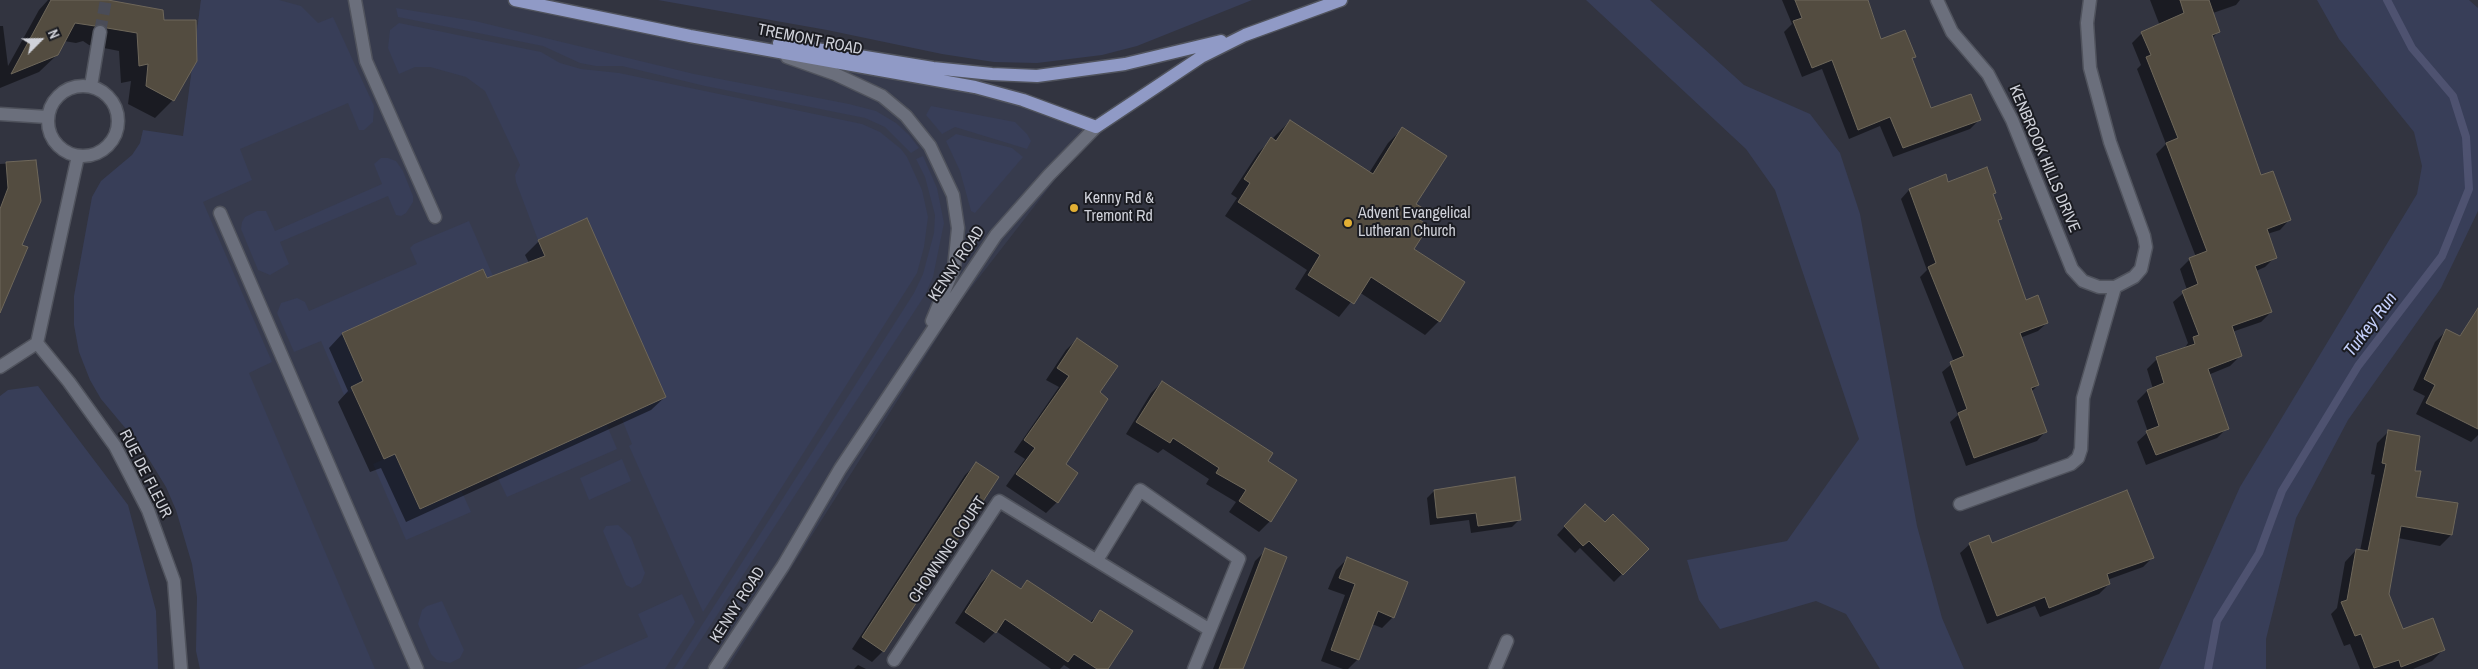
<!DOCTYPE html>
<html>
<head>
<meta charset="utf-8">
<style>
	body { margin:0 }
	#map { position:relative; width:2478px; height:669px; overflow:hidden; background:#323440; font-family:"Archivo Narrow",sans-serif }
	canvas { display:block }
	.north { position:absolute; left:15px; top:15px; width:50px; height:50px; -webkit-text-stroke:4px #1b1c22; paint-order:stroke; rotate:67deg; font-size:14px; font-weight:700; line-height:20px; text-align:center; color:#d0d2da }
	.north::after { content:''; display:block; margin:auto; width:18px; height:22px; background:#d0d2da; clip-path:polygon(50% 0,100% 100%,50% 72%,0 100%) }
</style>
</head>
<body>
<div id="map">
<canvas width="2478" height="669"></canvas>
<div class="north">N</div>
</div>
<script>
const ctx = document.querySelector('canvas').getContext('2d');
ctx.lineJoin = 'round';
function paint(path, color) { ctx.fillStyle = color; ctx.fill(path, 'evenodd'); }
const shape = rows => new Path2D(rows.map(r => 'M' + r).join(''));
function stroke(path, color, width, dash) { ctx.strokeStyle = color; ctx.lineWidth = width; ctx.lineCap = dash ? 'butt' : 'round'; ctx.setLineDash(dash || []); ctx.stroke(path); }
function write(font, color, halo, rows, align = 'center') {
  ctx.font = font + ' "Archivo Narrow",sans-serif'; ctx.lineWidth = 4; ctx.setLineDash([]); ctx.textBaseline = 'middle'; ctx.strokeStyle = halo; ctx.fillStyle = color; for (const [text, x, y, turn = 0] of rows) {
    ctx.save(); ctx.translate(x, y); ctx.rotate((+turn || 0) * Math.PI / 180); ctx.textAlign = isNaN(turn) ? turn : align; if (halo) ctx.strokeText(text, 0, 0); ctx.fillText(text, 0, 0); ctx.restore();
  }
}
paint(shape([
	[201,0,515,0,975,87,1096,127,960,302,727,669,315,669,239,376,261,367,179,170]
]), '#373b4d');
paint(shape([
	[201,0,279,0,301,6,318,23,333,17,374,106,373,122,364,130,359,130,348,103,240,149,252,180,203,202,272,362,249,373,375,669,200,669,196,651,197,597,192,564,176,510,166,487,142,448,101,399,90,380,79,352,74,325,74,296,92,197,101,181,132,155,140,143,143,130,183,136],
	[658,0,1252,0,1137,46,1102,55,1037,63,994,62,942,54,827,30],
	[1586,0,1650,0,1744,85,1810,114,1840,153,1860,214,1917,526,1942,618,1964,669,1880,669,1846,614,1816,601,1720,629,1699,600,1687,560,1787,541,1859,439,1775,190,1746,149],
	[2317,0,2469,0,2478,8,2478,211,2441,288,2348,420,2296,518,2266,639,2266,669,2159,669,2240,487,2417,194,2422,166,2414,132,2339,39],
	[396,8,475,21,694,74,849,104,876,111,896,123,909,135,919,148,911,153,885,127,865,118,705,86,622,66,596,66,580,63,543,46,398,17],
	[399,23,541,52,560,63,581,69,619,73,862,124,880,132,901,149,907,157,922,190,928,217,924,247,917,273,703,612,629,446,632,444,621,417,666,397,587,218,538,240,516,182,515,175,520,165,485,91,466,77,430,67,415,67,399,74,388,48,390,30],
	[931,106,1015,122,1027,134,1031,141,1027,149,955,127,942,134,926,115],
	[956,134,1012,148,1023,157,975,213,971,211,960,171,946,141],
	[923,156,937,188,944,223,933,277,925,295,682,669,674,669,914,293,923,274,934,233,935,215,925,177,916,159],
	[381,158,388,158,396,161,403,171,413,196,413,202,406,213,401,216,396,215,388,196,280,242,289,264,270,275,258,270,241,229,242,222,245,217,257,211,266,211,275,231,382,184,374,164],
	[469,221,493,276,488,278,483,269,342,333,363,381,351,387,353,391,344,395,321,341,294,352,277,313,281,303,297,298,305,302,309,311,417,264,410,248,414,244],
	[38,386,128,505,156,611,158,669,0,669,0,396,8,390],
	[606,423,617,449,507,497,496,474],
	[395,454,420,509,461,490,471,512,406,540,373,464],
	[622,459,631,481,589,500,580,478],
	[618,525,631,537,645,573,641,583,632,588,626,585,603,531,606,526],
	[682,594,695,622,665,669,576,669,648,637,638,614],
	[442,601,464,650,460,658,450,663,437,660,431,654,418,624,422,610,427,606]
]), '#383e58');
paint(shape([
	[48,0,101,0,162,11,173,100,155,118,128,104,131,81,121,83,119,51,89,45,83,41,76,43,64,41,58,54,39,72,0,88,0,26,3,26,8,66,39,10],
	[1782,0,1867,0,1880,41,1914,56,1911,59,1930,109,1980,119,1970,129,1893,157,1880,126,1849,139,1822,69,1802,77,1784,32,1792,24],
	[2150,0,2240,0,2236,5,2213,13,2219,31,2212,38,2260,176,2290,219,2280,230,2267,234,2275,257,2265,267,2256,271,2271,312,2261,322,2232,332,2240,356,2230,366,2208,375,2227,428,2217,438,2146,465,2137,442,2148,432,2137,401,2147,391,2153,389,2147,369,2157,359,2184,349,2188,343,2173,302,2187,290,2180,269,2190,259,2196,257,2156,154,2166,144,2137,69,2141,65,2132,43,2142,33,2160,26],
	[1290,121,1369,173,1388,143,1402,129,1418,221,1413,250,1439,321,1425,335,1359,292,1339,317,1295,289,1307,270,1225,216,1237,198,1231,194,1258,153],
	[35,162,20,246,0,303,0,164],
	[1948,183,1995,193,1992,196,2000,218,1997,222,2025,301,2047,323,2038,331,2020,338,2038,385,2031,392,2045,432,2037,441,1966,466,1950,422,1958,415,1942,372,1954,362,1920,277,1927,270,1901,199,1909,190],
	[539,241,665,397,651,410,406,522,381,468,370,472,338,402,348,391,329,348,342,334,483,270,487,279,529,263,525,255],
	[2478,329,2478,435,2471,442,2416,414,2425,396,2413,390,2435,342,2446,331,2458,337,2465,330],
	[1077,339,1099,393,1064,464,1057,502,1046,513,1006,486,1025,459,1014,452,1059,387,1046,380,1066,350],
	[1162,382,1266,461,1270,521,1259,532,1229,512,1236,502,1206,484,1209,479,1163,449,1158,453,1126,434,1151,393],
	[2388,432,2414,472,2414,498,2451,535,2440,546,2398,538,2388,594,2402,631,2443,650,2432,661,2413,669,2360,669,2350,644,2344,646,2331,614,2337,608,2345,562,2356,550,2360,551,2375,475,2371,474,2377,443],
	[976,464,883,651,872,662,852,649,965,475],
	[1434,491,1520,519,1512,527,1471,533,1469,520,1430,525,1427,498],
	[1577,513,1605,524,1647,549,1614,582,1580,548,1575,553,1557,535],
	[1970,544,2152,558,2143,567,2107,580,2109,584,2099,594,2040,617,2035,606,1987,624,1960,553],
	[1266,550,1242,669,1213,669,1255,561],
	[1347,559,1393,617,1382,628,1372,624,1358,659,1348,669,1343,669,1321,661,1345,595,1328,589,1336,570],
	[992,572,1019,590,1027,582,1089,623,1101,612,1106,669,1070,669,1064,665,1060,669,1051,669,996,631,984,643,955,623,981,583],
	[858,665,866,669,854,669]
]), '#0007');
stroke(shape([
	[2208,669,2217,621,2259,553,2282,491,2358,366,2442,256,2469,189,2466,137,2453,96,2412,48,2387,0]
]), '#4e5270', 8);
const building = shape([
	[51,0,108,0,163,10,164,20,196,20,197,61,174,101,146,86,148,64,139,66,137,33,107,28,102,24,95,26,75,23,58,55,11,74,51,0],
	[1795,0,1868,0,1881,39,1905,30,1916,57,1912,58,1931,108,1971,94,1981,120,1903,148,1890,117,1858,130,1832,60,1812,68,1793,21,1802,18,1795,0],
	[2180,0,2209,0,2220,32,2212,35,2261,175,2273,171,2291,220,2267,229,2277,258,2255,266,2272,312,2232,326,2242,356,2208,369,2229,429,2156,455,2146,431,2159,426,2147,390,2164,383,2156,357,2195,344,2193,337,2199,335,2182,291,2198,284,2189,258,2207,251,2166,143,2178,138,2146,57,2151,55,2141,32,2184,13,2180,0],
	[1290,120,1373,174,1402,127,1447,156,1416,204,1426,210,1420,220,1429,226,1414,249,1465,282,1440,322,1371,277,1354,304,1308,275,1320,255,1238,202,1250,183,1244,179,1271,137,1276,141,1290,120],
	[36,160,41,201,22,245,28,247,0,313,0,209,8,188,6,162,36,160],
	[1987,167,1996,193,1993,194,2002,219,1998,220,2026,300,2038,295,2048,323,2020,333,2039,385,2031,388,2047,432,1974,458,1958,413,1967,409,1950,362,1964,356,1928,267,1936,263,1909,189,1946,174,1948,182,1987,167],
	[587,218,666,397,420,509,395,454,384,459,351,387,363,381,342,333,483,269,487,278,545,256,538,240,587,218],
	[2478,308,2478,429,2426,403,2435,385,2424,379,2446,329,2460,336,2478,308],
	[1077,338,1118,366,1100,392,1108,399,1066,464,1078,473,1058,503,1016,474,1035,448,1024,440,1069,376,1057,368,1077,338],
	[1162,381,1273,453,1268,461,1297,480,1271,522,1239,501,1246,490,1216,473,1219,468,1173,438,1170,443,1136,422,1162,381],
	[2388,430,2420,436,2415,471,2421,471,2416,497,2458,503,2452,535,2401,526,2389,594,2403,629,2433,618,2445,650,2401,667,2399,660,2374,668,2361,634,2355,636,2341,602,2347,600,2356,549,2368,551,2386,464,2382,463,2388,430],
	[976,462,999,477,884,652,862,637,976,462],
	[1515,477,1521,520,1478,526,1476,513,1437,518,1434,490,1515,477],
	[2127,490,2154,558,2107,574,2110,584,2049,608,2045,597,1997,616,1969,543,1989,535,1992,543,2127,490],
	[1585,504,1605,522,1613,514,1649,549,1623,575,1589,541,1583,546,1564,526,1585,504],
	[1265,548,1287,557,1243,669,1219,669,1265,548],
	[1347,557,1408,582,1394,618,1378,611,1359,660,1331,650,1355,584,1339,578,1347,557],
	[992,570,1021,589,1027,580,1092,623,1100,610,1133,631,1108,669,1097,669,1074,654,1068,662,1005,619,996,633,965,612,992,570]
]);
paint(building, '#534c40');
stroke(building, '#6e675a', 1);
stroke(shape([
	[100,32,106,0]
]), '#4a4c57', 12, [12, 6]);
const service = shape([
	[355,0,366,61,435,217],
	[1937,0,1952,32,1988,74,2012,120,2072,269,2083,281,2099,287,2115,287,2134,277,2141,269,2146,247,2144,236,2110,142,2090,68,2087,23,2090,0],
	[220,213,417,669],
	[1960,504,2071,464,2078,458,2081,449,2083,398,2115,287],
	[1097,560,1140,490,1239,559,1194,669],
	[894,660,999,501,1210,630]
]);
const minor = shape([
	'48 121a35 35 0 1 1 70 0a35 35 0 1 1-70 0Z',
	[91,86,100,32],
	[0,114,47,117],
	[78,156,37,343,69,382,115,446,148,510,174,581,181,669],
	[0,367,37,343],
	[1495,669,1507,641]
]);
const secondary = shape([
	[787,57,835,74,882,96,906,116,930,146,953,195,958,228,954,268,932,321],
	[715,669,783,566,840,469,996,235,1049,175,1096,127]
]);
const primary = shape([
	[515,0,690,36,975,87,1023,100,1096,127,1201,57,1245,35,1341,0],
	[779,43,933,68,992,74,1037,76,1125,64,1221,41]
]);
stroke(service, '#50535d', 15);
stroke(minor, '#50535d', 15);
stroke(secondary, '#50535d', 15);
stroke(primary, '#50535d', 15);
stroke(service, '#6b6f7c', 12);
stroke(minor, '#6b6f7c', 12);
stroke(secondary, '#6b6f7c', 12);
stroke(primary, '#909ac6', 12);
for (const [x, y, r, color] of [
	[1074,208,5,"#e2af34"],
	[1348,223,5,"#e2af34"]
]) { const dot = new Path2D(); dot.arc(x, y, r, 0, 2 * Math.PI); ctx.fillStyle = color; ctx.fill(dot); stroke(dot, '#1b1c22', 2); }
write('16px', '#d0d2da', '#1b1c22', [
	["TREMONT ROAD",810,40,11],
	["KENBROOK HILLS DRIVE",2044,159,67],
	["KENNY ROAD",957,264,-56],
	["RUE DE FLEUR",145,474,63],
	["CHOWNING COURT",948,550,-56],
	["KENNY ROAD",738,605,-57]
]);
write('16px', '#d0d2da', '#1b1c22', [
	["Kenny Rd &",1084,199],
	["Tremont Rd",1084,217],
	["Advent Evangelical",1358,214],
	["Lutheran Church",1358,232]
], 'left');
write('italic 18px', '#c5d0fc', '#1b1c22', [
	["Turkey Run",2371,325,-53]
]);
</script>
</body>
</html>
